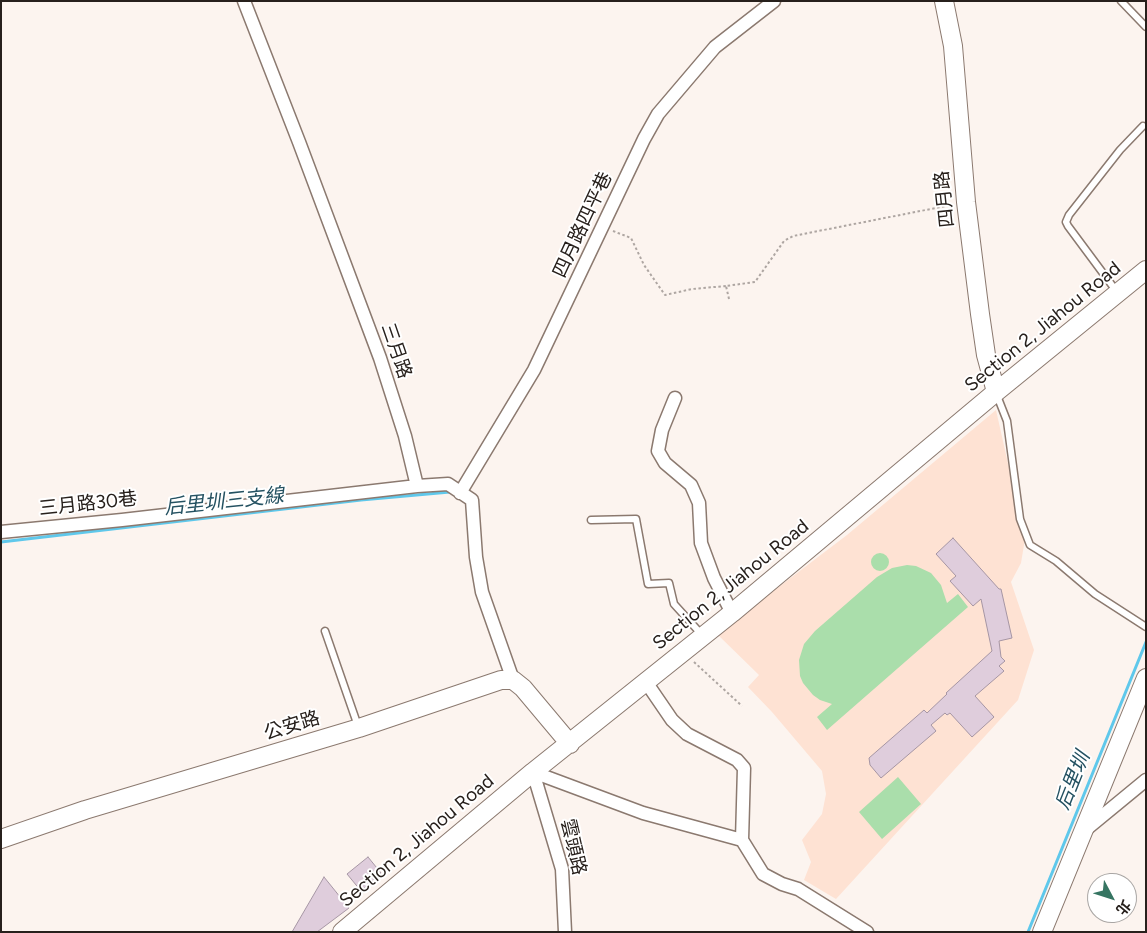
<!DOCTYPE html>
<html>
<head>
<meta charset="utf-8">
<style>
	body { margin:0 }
	#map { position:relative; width:1147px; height:933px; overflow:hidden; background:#fcf4ef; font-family:Figtree,"Noto Sans TC",sans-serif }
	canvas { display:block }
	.frame { position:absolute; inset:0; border:2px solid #27201c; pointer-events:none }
	.north { position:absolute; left:1087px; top:873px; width:50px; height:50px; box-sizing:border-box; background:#fff; border:1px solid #a9a6a4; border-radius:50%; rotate:130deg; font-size:14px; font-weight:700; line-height:20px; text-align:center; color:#27201c }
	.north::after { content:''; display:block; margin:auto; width:18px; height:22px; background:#367562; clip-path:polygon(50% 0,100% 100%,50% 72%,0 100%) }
</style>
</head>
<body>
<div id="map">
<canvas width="1147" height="933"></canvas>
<div class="frame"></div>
<div class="north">北</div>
</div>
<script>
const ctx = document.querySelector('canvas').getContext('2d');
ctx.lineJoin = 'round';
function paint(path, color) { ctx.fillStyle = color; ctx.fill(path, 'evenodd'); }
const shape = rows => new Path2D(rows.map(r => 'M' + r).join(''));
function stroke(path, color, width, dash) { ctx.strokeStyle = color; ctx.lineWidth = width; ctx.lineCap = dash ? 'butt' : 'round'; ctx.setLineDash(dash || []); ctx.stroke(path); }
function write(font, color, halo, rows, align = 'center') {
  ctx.font = font + ' Figtree,"Noto Sans TC",sans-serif'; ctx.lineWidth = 4; ctx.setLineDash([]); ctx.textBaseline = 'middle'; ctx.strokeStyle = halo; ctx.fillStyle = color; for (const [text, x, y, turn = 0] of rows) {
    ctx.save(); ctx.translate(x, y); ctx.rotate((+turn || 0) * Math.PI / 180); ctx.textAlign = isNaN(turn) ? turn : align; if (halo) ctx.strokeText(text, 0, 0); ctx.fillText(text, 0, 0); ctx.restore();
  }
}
paint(shape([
	[996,410,1025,539,1021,563,1011,582,1034,650,1018,700,836,899,804,880,811,862,802,840,822,814,826,794,822,771,772,712,748,687,759,675,717,634,847,535]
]), '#fee2d3');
paint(shape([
	'871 562a9 9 0 1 1 18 0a9 9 0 1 1-18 0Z',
	[907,565,916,566,931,573,941,585,947,603,958,594,968,607,827,730,817,717,832,704,820,700,813,695,803,683,800,676,799,660,804,644,815,631,877,577,892,568],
	[898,777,921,804,882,839,859,812]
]), '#aadeab');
stroke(shape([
	[1,542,361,500,450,492],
	[1028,932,1146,642]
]), '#5fc8eb', 3);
const building = shape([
	[953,538,999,589,1001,589,1012,638,999,641,1001,657,1005,661,999,666,1004,671,975,696,994,717,972,737,950,713,947,715,945,713,931,725,936,731,881,778,870,765,869,758,924,710,927,713,947,694,946,693,992,651,981,599,973,606,950,581,956,576,936,554,953,538],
	[368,857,381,873,361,891,347,874,368,857],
	[324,877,349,908,317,932,292,932,324,877]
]);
paint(building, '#dfcddc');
stroke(building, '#a696a4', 1);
const lane = shape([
	[1121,1,1146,27],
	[1117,292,1068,226,1066,222,1069,215,1120,150,1143,126],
	[996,393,1007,421,1020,519,1030,545,1056,561,1095,594,1146,627],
	[591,520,636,519,648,584,669,583,674,604,703,636],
	[325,631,358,726]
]);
const street = shape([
	[244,1,299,142,380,358,405,436,417,486],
	[675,398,662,430,658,451,665,463,691,485,699,503,701,543,714,578,732,613],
	[460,493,534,370,644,139,658,114,715,47,774,1],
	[1,532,122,520,417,486,448,484,472,500,476,557,482,592,513,680],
	[646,682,672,720,687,734,737,760,744,768,742,840,763,874,782,884,798,889,867,932],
	[533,772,643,813,742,840],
	[533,772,562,869,565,932],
	[1084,831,1146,780]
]);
const secondary = shape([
	[944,1,953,46,966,202,980,314,986,355,996,392],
	[1,839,85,810,359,728,501,680,513,680,523,688,570,744],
	[342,932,533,772,732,613,996,392,1146,270],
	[1042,932,1146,678]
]);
stroke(lane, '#8b796f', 9);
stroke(street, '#8b796f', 15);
stroke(secondary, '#8b796f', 20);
stroke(shape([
	[613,231,631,238,644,265,665,295,692,289,726,286],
	[729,299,726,286,755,282,784,241,793,236,951,205],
	[694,662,742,706]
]), '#aea6a2', 2, [2.5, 2.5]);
stroke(lane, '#fff', 6);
stroke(street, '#fff', 12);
stroke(secondary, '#fff', 18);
write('19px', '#27201c', '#fff', [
	["四月路",945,199,-96],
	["四月路四平巷",583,225,-65],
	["Section 2, Jiahou Road",1043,327,-39],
	["三月路",396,351,71],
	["三月路30巷",88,504,-6],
	["Section 2, Jiahou Road",731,585,-39],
	["公安路",292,726,-17],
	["Section 2, Jiahou Road",417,841,-40],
	["雲頭路",573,847,77]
]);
write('italic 20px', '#245161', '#fff', [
	["后里圳三支線",224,502,-6],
	["后里圳",1073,781,-68]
]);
</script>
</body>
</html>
